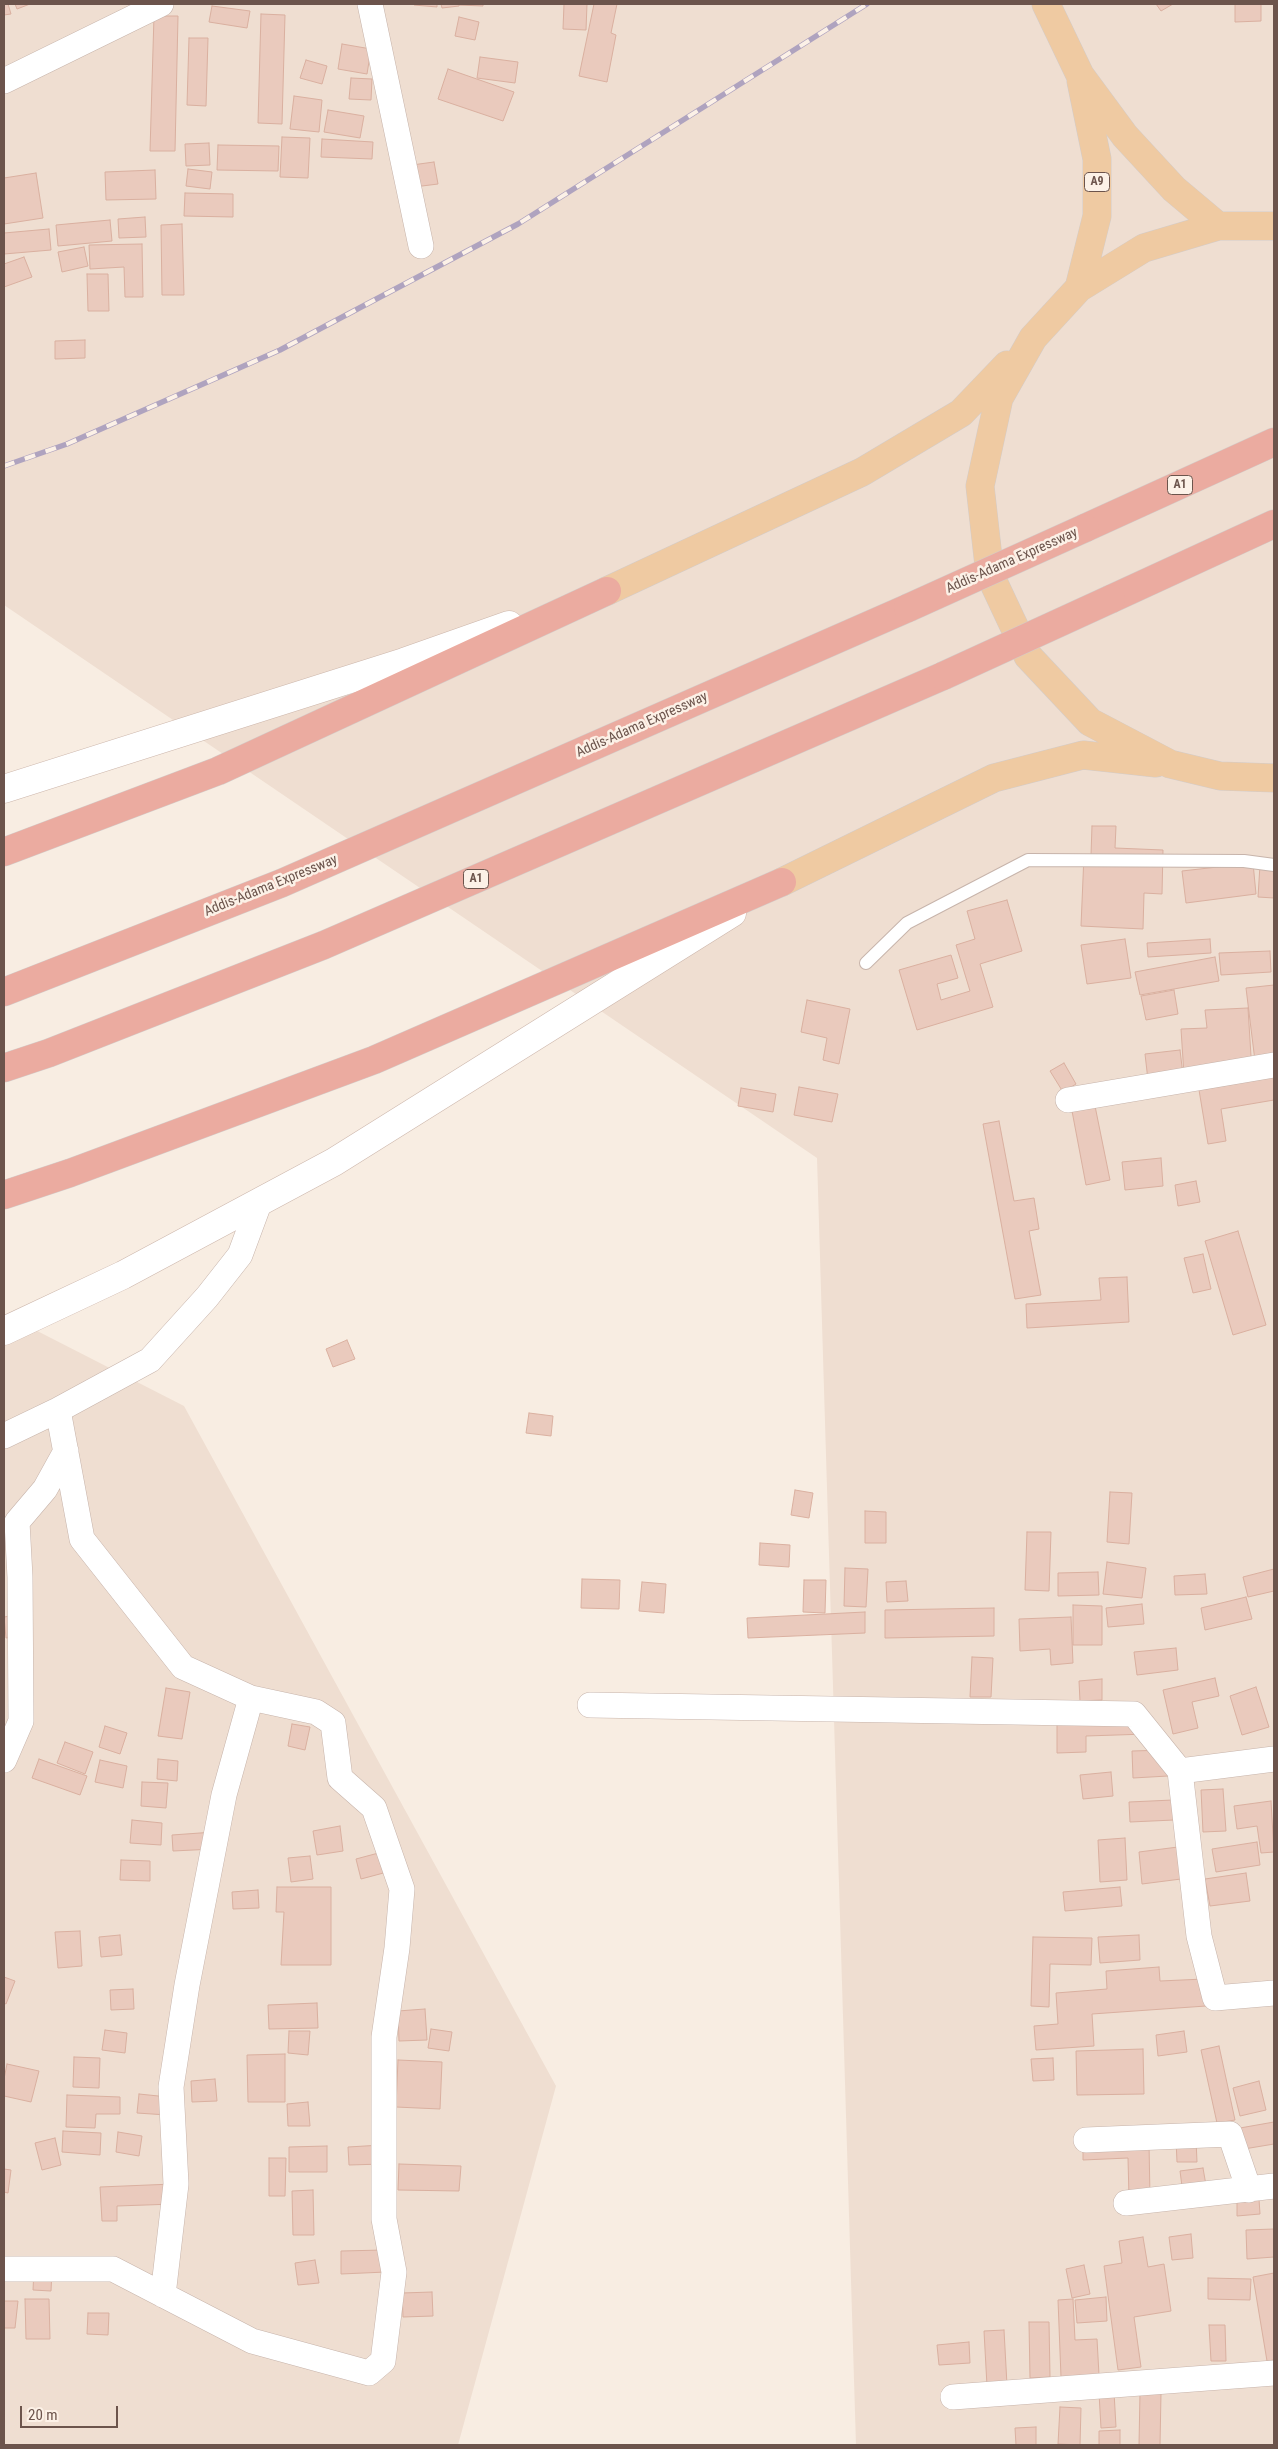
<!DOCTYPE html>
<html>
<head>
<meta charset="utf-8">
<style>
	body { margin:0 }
	#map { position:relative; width:1278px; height:2449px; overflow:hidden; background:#f8ede2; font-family:"Roboto Condensed",sans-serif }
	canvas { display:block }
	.frame { position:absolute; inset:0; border:5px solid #6c544c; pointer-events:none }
	.scale { position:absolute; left:20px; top:2406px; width:98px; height:22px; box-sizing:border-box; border:2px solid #6c544c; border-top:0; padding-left:6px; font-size:15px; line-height:18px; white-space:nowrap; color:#6c544c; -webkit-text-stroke:4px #fcf1e7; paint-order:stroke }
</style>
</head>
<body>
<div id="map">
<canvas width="1278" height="2449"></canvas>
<div class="frame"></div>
<div class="scale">20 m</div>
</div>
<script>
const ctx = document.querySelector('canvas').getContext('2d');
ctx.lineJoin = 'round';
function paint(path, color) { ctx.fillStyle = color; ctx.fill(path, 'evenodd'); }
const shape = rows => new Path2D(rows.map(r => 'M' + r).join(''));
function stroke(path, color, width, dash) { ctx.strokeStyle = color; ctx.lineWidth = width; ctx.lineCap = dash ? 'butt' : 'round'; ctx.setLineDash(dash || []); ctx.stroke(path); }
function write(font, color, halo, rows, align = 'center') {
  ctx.font = font + ' "Roboto Condensed",sans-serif'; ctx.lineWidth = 5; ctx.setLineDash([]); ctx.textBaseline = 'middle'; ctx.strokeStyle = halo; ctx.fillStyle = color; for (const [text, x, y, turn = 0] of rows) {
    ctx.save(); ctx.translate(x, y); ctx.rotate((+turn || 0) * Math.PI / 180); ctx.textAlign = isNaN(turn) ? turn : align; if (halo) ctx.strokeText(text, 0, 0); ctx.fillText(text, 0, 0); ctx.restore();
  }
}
paint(shape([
	[4,4,1274,4,1274,2445,856,2445,817,1158,4,605],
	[4,1314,184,1406,556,2086,458,2445,4,2445]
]), '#efded1');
const building = shape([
	[4,4,8,4,11,14,4,15,4,4],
	[15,4,30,4,17,9,15,4],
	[414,4,437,4,437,7,414,5,414,4],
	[441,4,459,4,459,6,442,8,441,4],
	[460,4,483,4,483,6,459,5,460,4],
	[564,4,587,4,586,30,563,29,564,4],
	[594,4,617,4,611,33,616,35,607,82,579,76,594,4],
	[1156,4,1173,4,1161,11,1156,4],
	[1235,4,1261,4,1261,21,1235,22,1235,4],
	[212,6,250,11,247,28,209,22,212,6],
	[261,14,285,15,282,124,258,123,261,14],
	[154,16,178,16,175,151,150,151,154,16],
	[459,17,479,22,475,40,455,36,459,17],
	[189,38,208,38,206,106,187,105,189,38],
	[342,44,371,49,367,74,338,69,342,44],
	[480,57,518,62,515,83,477,78,480,57],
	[306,60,327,66,322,84,300,78,306,60],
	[448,69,514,92,503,121,438,99,448,69],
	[351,78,372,79,371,100,349,99,351,78],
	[294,96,322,100,319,132,290,129,294,96],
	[328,110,364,116,360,138,324,132,328,110],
	[282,137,310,138,308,178,280,177,282,137],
	[322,139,373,142,372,159,321,157,322,139],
	[209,143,210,165,186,166,185,144,209,143],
	[218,145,279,146,278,171,217,170,218,145],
	[434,162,438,184,414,187,412,165,434,162],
	[188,169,212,172,210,189,186,186,188,169],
	[155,170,156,199,106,200,105,172,155,170],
	[36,173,43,218,4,224,4,178,36,173],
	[185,193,233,194,233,217,184,216,185,193],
	[145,217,146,237,119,238,118,219,145,217],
	[110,220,112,241,58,246,56,225,110,220],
	[182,224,184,295,162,295,161,225,182,224],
	[49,229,51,250,4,254,4,233,49,229],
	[142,244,143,297,125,297,124,267,90,269,89,245,142,244],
	[84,247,88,266,62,272,58,252,84,247],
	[24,257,32,277,4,287,4,264,24,257],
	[87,274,108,274,109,311,88,311,87,274],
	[85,340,85,358,55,359,55,341,85,340],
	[1092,826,1116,826,1115,848,1163,850,1162,894,1144,893,1143,929,1081,926,1084,855,1091,855,1092,826],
	[1253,863,1256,894,1186,903,1182,871,1253,863],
	[1260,865,1274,865,1274,898,1258,897,1260,865],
	[1007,900,1022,951,980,964,993,1007,917,1030,899,970,951,955,958,978,937,984,941,1000,970,991,956,945,975,939,967,911,1007,900],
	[1125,939,1131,978,1087,984,1081,945,1125,939],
	[1210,939,1211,953,1148,957,1147,943,1210,939],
	[1270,951,1271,972,1221,975,1219,953,1270,951],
	[1215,957,1219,981,1140,995,1135,972,1215,957],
	[1274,985,1274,1059,1255,1061,1246,988,1274,985],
	[1174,990,1178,1014,1146,1020,1141,996,1174,990],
	[807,1000,850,1009,839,1064,823,1060,827,1038,801,1032,807,1000],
	[1248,1008,1252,1072,1184,1075,1181,1029,1207,1028,1205,1010,1248,1008],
	[1180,1050,1183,1075,1148,1080,1145,1054,1180,1050],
	[1064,1063,1076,1084,1063,1092,1050,1071,1064,1063],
	[1274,1077,1274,1100,1221,1109,1226,1141,1208,1144,1199,1090,1274,1077],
	[799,1087,838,1094,832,1122,794,1115,799,1087],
	[741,1088,776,1094,773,1112,738,1106,741,1088],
	[1095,1106,1110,1180,1086,1185,1072,1111,1095,1106],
	[999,1121,1014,1201,1034,1198,1039,1229,1029,1231,1041,1295,1015,1299,983,1124,999,1121],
	[1161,1158,1163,1186,1125,1190,1122,1162,1161,1158],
	[1196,1181,1200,1202,1178,1206,1175,1185,1196,1181],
	[1238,1231,1266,1325,1233,1335,1205,1241,1238,1231],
	[1203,1254,1211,1289,1193,1293,1184,1258,1203,1254],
	[1127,1277,1129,1322,1027,1328,1026,1304,1101,1300,1099,1278,1127,1277],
	[347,1340,355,1359,333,1367,326,1349,347,1340],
	[529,1413,553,1416,551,1436,526,1433,529,1413],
	[795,1490,813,1493,809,1518,791,1515,795,1490],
	[1110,1492,1132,1493,1129,1544,1107,1542,1110,1492],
	[865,1511,886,1512,886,1543,865,1543,865,1511],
	[1027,1532,1051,1532,1049,1591,1025,1590,1027,1532],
	[760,1543,790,1545,789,1567,759,1565,760,1543],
	[1107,1562,1146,1568,1142,1598,1103,1594,1107,1562],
	[845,1568,868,1569,866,1607,844,1606,845,1568],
	[1274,1569,1274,1591,1248,1597,1243,1577,1274,1569],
	[1098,1572,1099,1595,1058,1596,1058,1573,1098,1572],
	[1205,1574,1207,1594,1175,1595,1174,1576,1205,1574],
	[582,1579,620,1580,619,1609,581,1608,582,1579],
	[804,1580,826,1580,825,1613,803,1612,804,1580],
	[906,1581,908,1601,887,1602,886,1582,906,1581],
	[642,1582,666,1584,664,1613,639,1611,642,1582],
	[1246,1597,1252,1619,1205,1630,1201,1608,1246,1597],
	[1142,1604,1144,1624,1108,1627,1106,1608,1142,1604],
	[1073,1605,1102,1606,1102,1645,1073,1645,1073,1605],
	[994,1608,994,1636,885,1638,885,1610,994,1608],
	[865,1612,865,1633,748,1638,747,1618,865,1612],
	[23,1614,26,1635,6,1638,4,1617,23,1614],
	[1071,1617,1073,1663,1051,1665,1050,1649,1020,1651,1019,1619,1071,1617],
	[1176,1648,1178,1670,1137,1675,1134,1652,1176,1648],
	[972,1657,993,1658,991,1697,970,1697,972,1657],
	[1215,1678,1219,1696,1192,1702,1198,1728,1173,1734,1163,1690,1215,1678],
	[1102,1679,1102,1700,1080,1701,1079,1681,1102,1679],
	[1256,1687,1269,1727,1242,1735,1230,1696,1256,1687],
	[166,1688,190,1692,182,1739,158,1736,166,1688],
	[1146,1716,1147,1734,1086,1736,1086,1752,1057,1753,1057,1718,1146,1716],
	[292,1724,310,1727,305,1750,288,1746,292,1724],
	[105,1726,127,1733,120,1754,99,1747,105,1726],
	[65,1742,93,1752,85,1774,57,1763,65,1742],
	[1166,1750,1168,1776,1133,1778,1132,1751,1166,1750],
	[39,1759,87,1776,80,1795,32,1778,39,1759],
	[158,1759,178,1761,177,1781,157,1779,158,1759],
	[100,1760,127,1766,123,1788,95,1782,100,1760],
	[1111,1772,1113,1796,1083,1799,1080,1775,1111,1772],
	[142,1782,168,1783,166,1808,141,1806,142,1782],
	[1223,1789,1226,1831,1203,1832,1201,1790,1223,1789],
	[1173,1800,1174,1820,1130,1822,1129,1802,1173,1800],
	[1271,1801,1274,1852,1261,1853,1257,1826,1237,1829,1234,1806,1271,1801],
	[132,1820,162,1823,161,1845,130,1843,132,1820],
	[340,1826,343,1851,317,1855,313,1831,340,1826],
	[214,1832,214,1849,173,1851,172,1835,214,1832],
	[1125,1838,1127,1880,1100,1882,1098,1840,1125,1838],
	[1257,1842,1260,1865,1216,1872,1212,1849,1257,1842],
	[1178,1847,1181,1879,1142,1884,1139,1852,1178,1847],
	[386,1851,391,1871,361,1879,356,1859,386,1851],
	[310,1856,313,1879,291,1882,288,1858,310,1856],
	[121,1860,150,1861,150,1881,120,1880,121,1860],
	[1246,1873,1250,1901,1210,1906,1205,1879,1246,1873],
	[277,1887,331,1887,331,1965,281,1965,284,1912,276,1912,277,1887],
	[1120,1887,1122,1906,1065,1911,1063,1892,1120,1887],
	[258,1890,259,1908,233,1909,232,1892,258,1890],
	[80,1931,82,1966,58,1968,55,1932,80,1931],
	[120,1935,122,1955,101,1957,99,1937,120,1935],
	[1139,1935,1140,1960,1100,1963,1098,1937,1139,1935],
	[1033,1937,1092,1938,1091,1965,1050,1964,1049,2007,1031,2006,1033,1937],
	[1159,1967,1160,1981,1204,1979,1206,2006,1092,2014,1094,2046,1036,2050,1034,2026,1058,2024,1056,1993,1107,1989,1106,1971,1159,1967],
	[4,1977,15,1981,6,2004,4,2003,4,1977],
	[133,1989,134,2009,111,2010,110,1990,133,1989],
	[317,2003,318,2028,269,2029,268,2005,317,2003],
	[425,2009,427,2040,399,2041,398,2011,425,2009],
	[431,2029,452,2032,449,2051,428,2048,431,2029],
	[105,2030,127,2033,125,2053,102,2050,105,2030],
	[289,2031,310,2031,308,2055,288,2053,289,2031],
	[1184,2031,1187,2052,1158,2056,1156,2035,1184,2031],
	[1219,2046,1235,2120,1217,2123,1201,2050,1219,2046],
	[1143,2049,1144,2094,1077,2095,1076,2051,1143,2049],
	[285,2054,285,2102,248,2102,247,2055,285,2054],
	[74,2057,100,2058,99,2088,73,2087,74,2057],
	[1053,2058,1054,2080,1033,2081,1031,2059,1053,2058],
	[398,2060,442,2062,440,2109,396,2107,398,2060],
	[7,2064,39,2071,31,2102,4,2096,4,2079,7,2064],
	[215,2079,217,2101,192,2102,191,2081,215,2079],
	[1259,2081,1266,2110,1240,2116,1233,2088,1259,2081],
	[139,2094,168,2097,167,2115,137,2113,139,2094],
	[67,2095,120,2097,120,2114,96,2114,95,2128,66,2127,67,2095],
	[308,2102,310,2126,288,2126,287,2104,308,2102],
	[1274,2122,1274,2144,1244,2149,1240,2128,1274,2122],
	[63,2131,101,2133,100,2155,62,2152,63,2131],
	[118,2132,142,2136,139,2156,116,2152,118,2132],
	[55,2138,61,2165,42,2170,35,2143,55,2138],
	[1196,2139,1197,2162,1177,2162,1176,2140,1196,2139],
	[1149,2143,1150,2198,1129,2198,1128,2158,1083,2160,1083,2145,1149,2143],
	[382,2145,383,2164,349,2165,348,2147,382,2145],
	[327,2146,327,2172,289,2172,289,2147,327,2146],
	[269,2158,286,2158,285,2196,269,2196,269,2158],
	[399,2164,461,2166,459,2191,398,2190,399,2164],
	[1203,2168,1207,2191,1183,2194,1180,2171,1203,2168],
	[4,2169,11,2170,8,2193,4,2192,4,2169],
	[173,2184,174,2204,117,2206,117,2221,102,2221,100,2187,173,2184],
	[313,2190,314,2235,293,2235,292,2191,313,2190],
	[1259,2199,1260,2214,1237,2216,1237,2200,1259,2199],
	[1274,2229,1274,2257,1247,2259,1246,2230,1274,2229],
	[1191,2234,1193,2258,1172,2260,1169,2237,1191,2234],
	[1143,2237,1148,2267,1164,2264,1171,2311,1134,2317,1141,2367,1118,2370,1104,2266,1122,2263,1119,2241,1143,2237],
	[384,2250,386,2272,341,2274,341,2251,384,2250],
	[315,2260,319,2283,298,2285,295,2263,315,2260],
	[1084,2265,1090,2294,1072,2298,1066,2269,1084,2265],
	[34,2270,52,2271,51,2291,33,2290,34,2270],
	[1274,2273,1274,2360,1267,2361,1253,2277,1274,2273],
	[1208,2278,1251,2279,1250,2300,1208,2299,1208,2278],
	[432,2292,433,2316,403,2317,402,2293,432,2292],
	[1106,2297,1107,2321,1077,2323,1075,2300,1106,2297],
	[25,2299,49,2299,50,2339,26,2339,25,2299],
	[1073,2299,1075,2340,1097,2339,1099,2375,1061,2377,1058,2300,1073,2299],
	[4,2301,18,2301,15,2328,4,2328,4,2301],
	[88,2313,109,2313,108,2335,87,2334,88,2313],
	[1029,2322,1049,2322,1050,2377,1030,2378,1029,2322],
	[1209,2325,1225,2325,1226,2361,1211,2361,1209,2325],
	[1004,2330,1007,2385,987,2386,984,2331,1004,2330],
	[969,2342,970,2363,939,2365,937,2345,969,2342],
	[1114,2392,1116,2427,1101,2428,1099,2393,1114,2392],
	[1140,2393,1161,2393,1160,2445,1139,2445,1140,2393],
	[1060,2407,1081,2408,1080,2445,1058,2444,1060,2407],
	[1036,2427,1036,2445,1016,2445,1015,2428,1036,2427],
	[1120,2430,1120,2445,1099,2445,1099,2431,1120,2430]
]);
paint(building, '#eacabd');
stroke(building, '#dab0a0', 1);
const lane = shape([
	[866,963,907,923,1028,860,1244,861,1274,865]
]);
const street = shape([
	[370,4,421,246],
	[4,81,161,4],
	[1068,1100,1274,1065],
	[4,1436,58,1410],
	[590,1705,1134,1714,1180,1771],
	[1274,1759,1180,1771,1199,1936,1215,1998,1274,1993],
	[4,1760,21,1721,20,1577,17,1522,45,1489,66,1451],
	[1086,2140,1230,2134,1249,2190],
	[1126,2203,1274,2186],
	[4,2269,113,2269,252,2341,369,2373,383,2361,394,2272,384,2219,384,2037,397,1948,402,1889,374,1808,340,1778,333,1723,316,1712,251,1698,183,1667,82,1539,58,1410,150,1360,207,1297,240,1255,260,1201],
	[163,2295,176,2184,171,2087,187,1985,224,1795,251,1698],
	[953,2397,1274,2373]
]);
const secondary = shape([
	[4,789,404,662,509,625],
	[4,1331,123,1275,334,1162,732,913]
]);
const primary = shape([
	[1046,4,1080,75,1125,136,1174,189,1218,226],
	[1274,226,1218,226,1144,248,1079,288,1033,338,999,398,980,486,990,575,1028,656,1090,722,1170,764,1220,776,1274,778],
	[1079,288,1097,216,1097,159,1081,81],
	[607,591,862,472,961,413,1007,365],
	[782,882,994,778,1083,755,1156,763]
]);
const highway = shape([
	[1085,528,1274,442],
	[1111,599,1274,524],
	[4,852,218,771,607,591],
	[4,992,282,883,908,608],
	[4,1068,49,1053,324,945,943,676],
	[4,1195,70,1173,374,1060,782,882]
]);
stroke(lane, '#c7b4ab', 14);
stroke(street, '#c7b4ab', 26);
stroke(secondary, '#ccb6ab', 29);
stroke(primary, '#d3ccc9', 29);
stroke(highway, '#d3ccc9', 29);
stroke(lane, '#fff', 12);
stroke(street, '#fff', 25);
stroke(secondary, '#fff', 28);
stroke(primary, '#efcaa2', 28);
stroke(highway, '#ebaba0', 28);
const rail = shape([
	[4,466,67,444,280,350,518,224,867,4]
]);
stroke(rail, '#afa3bf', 5.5);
stroke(rail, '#fcf1e7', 4, [11]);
const highwayBridge = shape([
	[908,608,1085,528],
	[943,676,1111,599]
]);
stroke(highwayBridge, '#d3ccc9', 29, []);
stroke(highwayBridge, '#ebaba0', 28);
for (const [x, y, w] of [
	[1097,182,25],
	[1180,485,25],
	[476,879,25]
]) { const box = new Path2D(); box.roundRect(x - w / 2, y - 9.5, w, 19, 4); ctx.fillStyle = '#fcf1e7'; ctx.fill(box); stroke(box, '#6c544c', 1); }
write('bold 12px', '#6c544c', null, [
	["A9",1097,182],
	["A1",1180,485],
	["A1",476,879]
]);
write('14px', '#6c544c', '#fcf1e7', [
	["Addis-Adama Expressway",1012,561,-24],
	["Addis-Adama Expressway",642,725,-24],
	["Addis-Adama Expressway",271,886,-22]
]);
</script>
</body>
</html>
